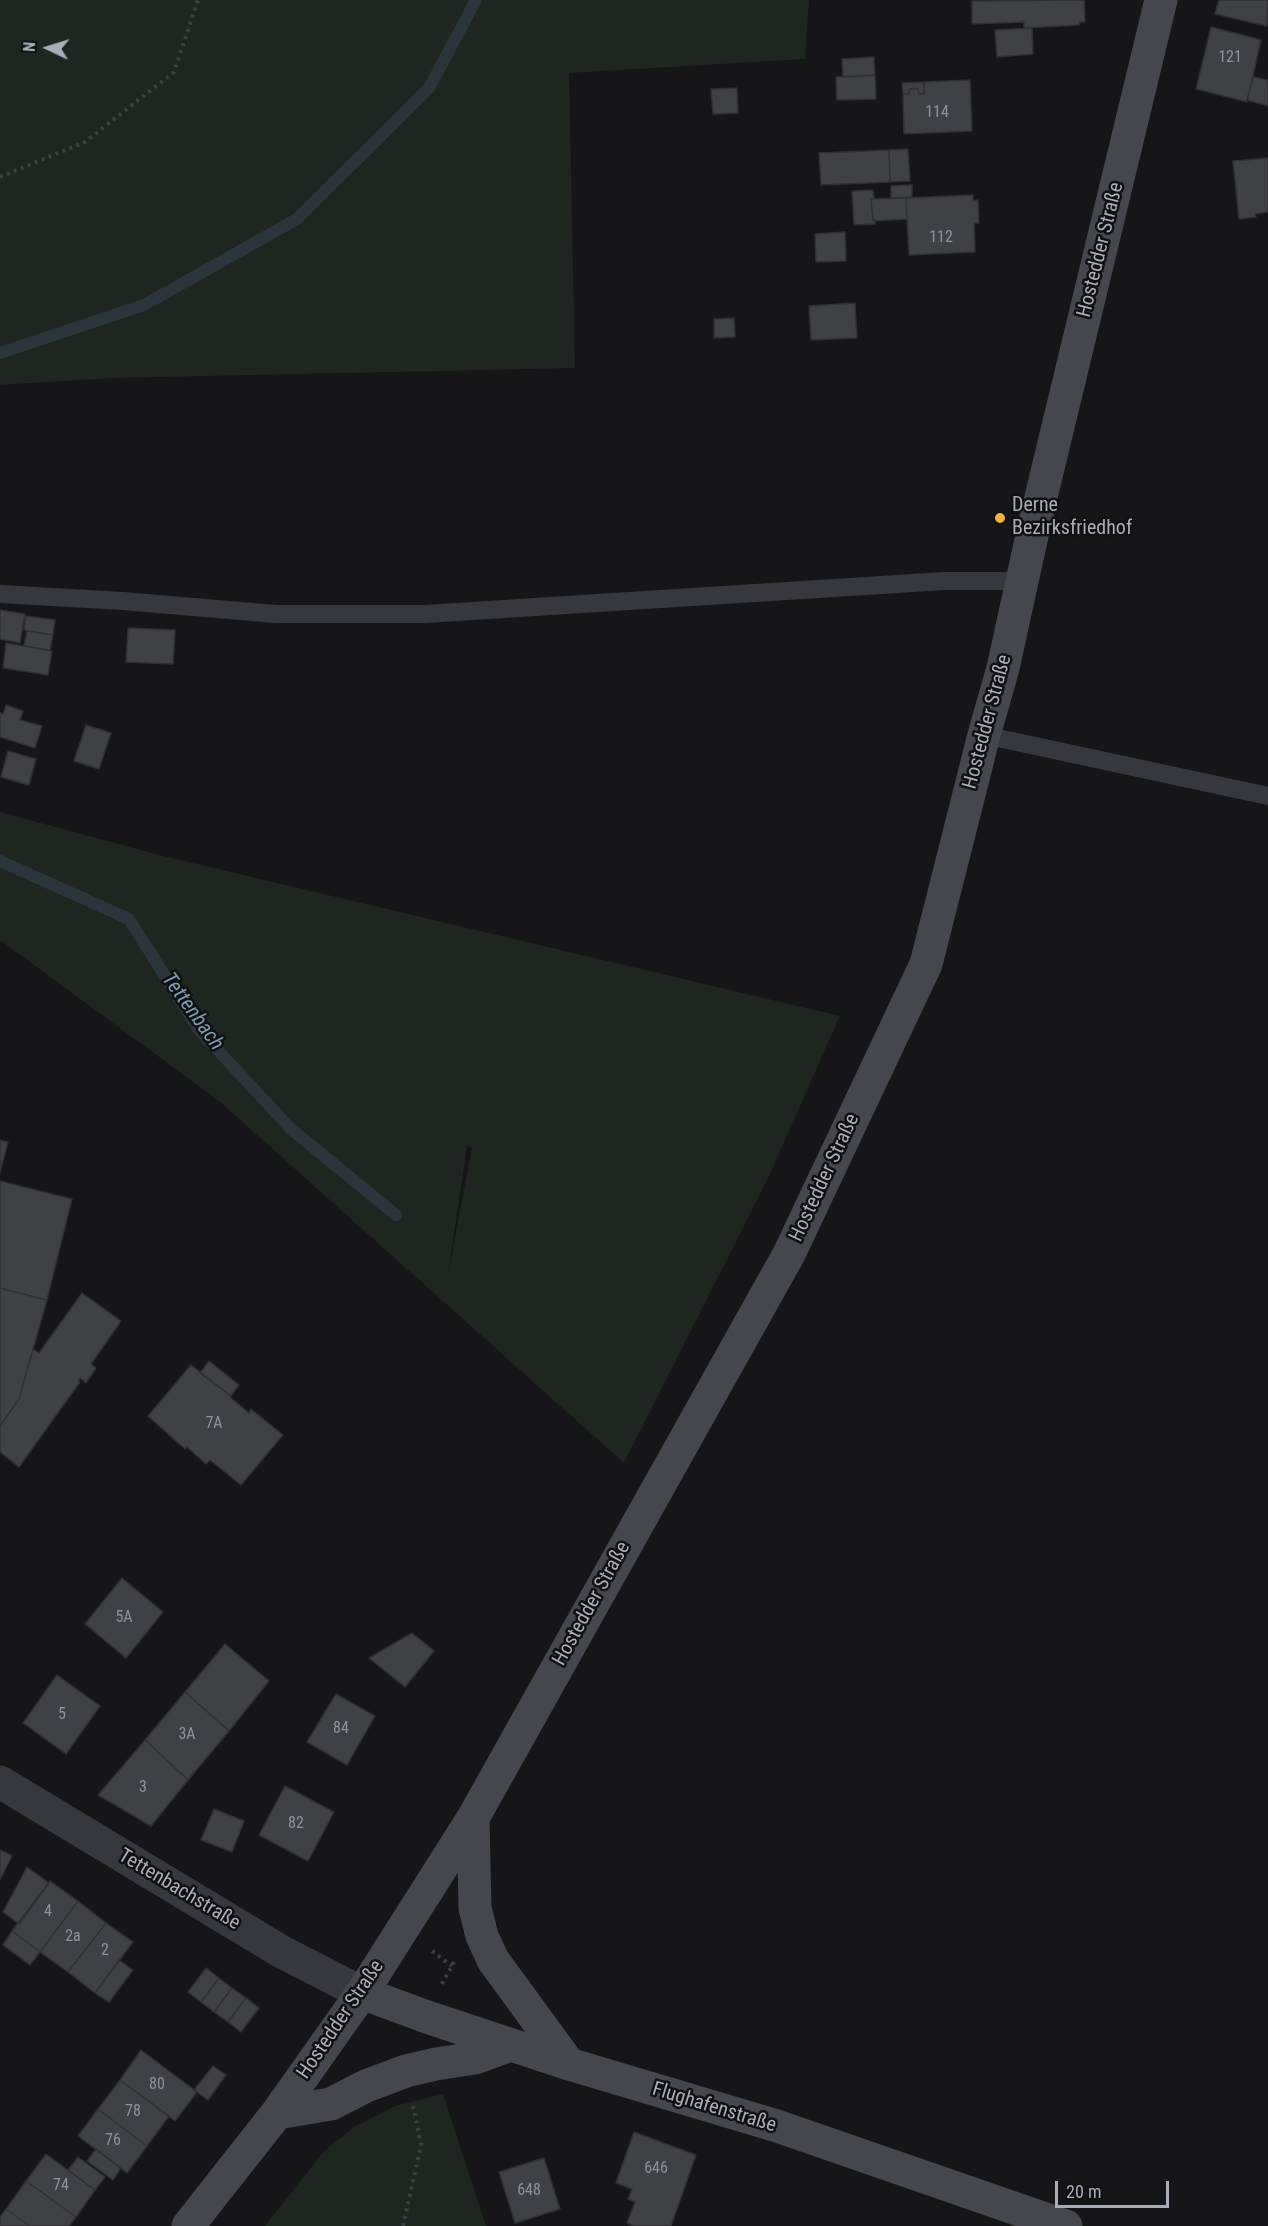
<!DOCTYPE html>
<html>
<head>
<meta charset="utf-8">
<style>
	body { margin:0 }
	#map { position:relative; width:1268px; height:2226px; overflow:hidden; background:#161618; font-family:"Roboto Condensed",sans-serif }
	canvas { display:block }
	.north { position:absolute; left:18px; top:18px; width:60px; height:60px; -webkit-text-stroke:4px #111113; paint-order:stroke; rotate:274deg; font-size:16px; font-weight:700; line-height:24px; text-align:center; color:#a8adb8 }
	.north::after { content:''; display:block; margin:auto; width:21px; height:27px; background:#a8adb8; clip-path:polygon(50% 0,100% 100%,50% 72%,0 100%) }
	.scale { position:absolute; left:1055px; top:2181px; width:114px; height:27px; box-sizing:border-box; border:3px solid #a8adb8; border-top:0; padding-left:8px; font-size:18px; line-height:21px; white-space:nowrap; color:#a8adb8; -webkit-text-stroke:4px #111113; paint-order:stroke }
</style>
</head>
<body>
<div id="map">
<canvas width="1268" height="2226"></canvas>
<div class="north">N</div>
<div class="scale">20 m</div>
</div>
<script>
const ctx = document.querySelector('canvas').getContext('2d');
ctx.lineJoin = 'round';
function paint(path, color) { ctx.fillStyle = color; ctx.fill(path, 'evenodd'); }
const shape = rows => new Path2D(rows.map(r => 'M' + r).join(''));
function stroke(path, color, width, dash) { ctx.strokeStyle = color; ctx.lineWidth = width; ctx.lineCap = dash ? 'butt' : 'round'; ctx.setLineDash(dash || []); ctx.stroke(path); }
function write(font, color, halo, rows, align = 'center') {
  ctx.font = font + ' "Roboto Condensed",sans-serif'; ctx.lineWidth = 5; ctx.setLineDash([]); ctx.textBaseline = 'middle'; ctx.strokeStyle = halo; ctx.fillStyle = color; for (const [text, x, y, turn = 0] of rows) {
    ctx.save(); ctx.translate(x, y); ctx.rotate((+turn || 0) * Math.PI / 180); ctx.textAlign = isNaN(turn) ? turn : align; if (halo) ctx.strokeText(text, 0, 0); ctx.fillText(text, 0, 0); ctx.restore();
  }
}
paint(shape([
	[0,0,809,0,805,59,569,73,575,368,113,378,0,385],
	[0,812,163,856,840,1016,769,1176,624,1463,219,1101,0,940],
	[467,1146,472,1148,448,1274],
	[443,2094,486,2226,265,2226,324,2151,354,2127,395,2106]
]), '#1e261f');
stroke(shape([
	[0,353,144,305,297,219,429,88,476,0],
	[0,861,129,919,199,1030,291,1129,396,1215]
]), '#2c353c', 12);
const building = shape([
	[1084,0,1085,22,1080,22,1079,25,1024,28,1024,22,972,24,972,1,1084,0],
	[1219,0,1268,0,1267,26,1215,14,1219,0],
	[1211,27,1261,40,1247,102,1196,89,1211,27],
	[1032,28,1033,54,997,57,995,30,1032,28],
	[874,57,875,75,843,77,842,59,874,57],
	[875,75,876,99,837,100,836,77,875,75],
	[1253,77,1268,80,1268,106,1247,100,1253,77],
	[970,80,972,131,904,134,903,94,909,94,909,89,918,89,919,94,924,94,924,82,970,80],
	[924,82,924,94,919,94,918,89,909,89,909,94,903,94,902,83,924,82],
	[737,88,738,113,713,114,711,89,737,88],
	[907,149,908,150,910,181,890,182,889,150,907,149],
	[889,150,890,182,821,185,819,153,889,150],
	[1268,158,1268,212,1255,214,1256,217,1239,219,1233,161,1268,158],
	[912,185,912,197,891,198,891,186,912,185],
	[873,190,874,199,871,199,873,221,875,220,875,224,854,225,852,191,873,190],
	[973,195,973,201,978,200,979,223,974,223,975,252,909,255,906,198,973,195],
	[906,198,907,219,873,221,871,199,906,198],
	[845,232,846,261,816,262,815,234,845,232],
	[855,303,857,338,811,340,809,306,855,303],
	[734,318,735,337,714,338,714,319,734,318],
	[0,610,25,614,20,643,0,639,0,610],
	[26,616,55,620,53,635,24,630,26,616],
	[128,628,175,630,173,664,126,662,128,628],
	[27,631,53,635,50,650,24,646,27,631],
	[6,643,52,651,48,675,3,668,6,643],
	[6,705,23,711,20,720,42,726,35,748,0,737,0,713,3,714,6,705],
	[86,725,111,733,99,769,74,761,86,725],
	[8,751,36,759,29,785,1,777,8,751],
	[0,1140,8,1142,0,1172,0,1140],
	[0,1181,72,1199,47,1300,0,1288,0,1181],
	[0,1288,47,1300,19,1399,0,1426,0,1288],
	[82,1293,121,1321,91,1364,96,1368,86,1383,80,1378,78,1381,80,1382,19,1467,0,1452,0,1426,19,1399,33,1349,39,1353,82,1293],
	[209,1361,239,1385,231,1396,200,1373,209,1361],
	[191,1365,231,1396,230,1397,249,1413,251,1409,283,1435,241,1485,210,1460,206,1464,187,1447,185,1449,148,1416,191,1365],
	[122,1578,163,1612,126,1658,85,1624,122,1578],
	[412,1633,434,1651,405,1687,369,1658,412,1633],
	[225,1644,269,1681,229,1731,185,1692,225,1644],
	[57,1675,100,1706,66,1754,23,1723,57,1675],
	[185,1692,229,1731,188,1780,145,1740,185,1692],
	[336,1694,375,1716,347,1765,307,1742,336,1694],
	[145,1740,188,1780,151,1826,98,1795,145,1740],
	[285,1786,334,1812,308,1861,259,1835,285,1786],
	[214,1809,244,1821,232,1852,201,1840,214,1809],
	[0,1850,12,1856,0,1880,0,1850],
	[27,1867,49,1883,19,1924,3,1912,27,1867],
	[50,1881,78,1901,40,1952,12,1931,50,1881],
	[78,1901,106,1923,68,1972,40,1952,78,1901],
	[106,1923,133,1942,95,1993,68,1972,106,1923],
	[12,1931,40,1952,30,1965,3,1945,12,1931],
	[119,1960,133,1970,109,2002,95,1993,119,1960],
	[206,1968,219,1978,201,2002,188,1992,206,1968],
	[219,1978,232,1988,214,2012,201,2002,219,1978],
	[232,1988,246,1998,228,2022,214,2012,232,1988],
	[246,1998,259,2008,241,2032,228,2022,246,1998],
	[141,2050,197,2092,175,2121,120,2080,141,2050],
	[213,2066,226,2075,208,2100,194,2090,213,2066],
	[120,2080,169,2116,147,2146,98,2109,120,2080],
	[98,2109,147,2146,127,2173,78,2136,98,2109],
	[634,2132,696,2155,671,2226,634,2226,627,2223,635,2202,628,2199,632,2189,616,2183,634,2132],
	[96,2149,121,2168,113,2180,87,2161,96,2149],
	[46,2154,95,2190,76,2217,26,2181,46,2154],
	[78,2157,105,2177,95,2190,68,2170,78,2157],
	[544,2158,560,2209,515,2223,499,2172,544,2158],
	[26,2181,76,2217,69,2226,30,2226,6,2209,26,2181],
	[6,2209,30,2226,0,2226,0,2217,6,2209]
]);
paint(building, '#404145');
stroke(building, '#303034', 1.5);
stroke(shape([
	[0,177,85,142,174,72,198,0],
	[432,1951,452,1966],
	[442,1984,454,1962],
	[403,2226,421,2145,413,2106]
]), '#3d3f44', 4, [3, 4.5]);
stroke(shape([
	[0,594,123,601,276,614,425,614,944,581,1022,581],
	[984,735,1268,796]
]), '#37383d', 18);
stroke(shape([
	[0,1782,282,1952,362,1993]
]), '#37383d', 33);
stroke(shape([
	[473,1818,475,1908,482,1936,493,1960,569,2064],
	[362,1993,427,2017,569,2064,777,2126,1066,2226],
	[277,2113,331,2104,366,2086,406,2071,436,2064,475,2058,511,2045],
	[188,2226,277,2113,362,1993,473,1818,789,1254,926,964,984,735,1003,668,1035,522,1161,0]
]), '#45474d', 33);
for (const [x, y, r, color] of [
	[1000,518,6,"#f2b134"]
]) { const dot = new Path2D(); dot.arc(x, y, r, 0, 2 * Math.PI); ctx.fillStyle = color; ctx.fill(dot); stroke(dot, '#111113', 2); }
write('16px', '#8e929b', null, [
	["121",1230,58],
	["114",937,113],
	["112",941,238],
	["7A",214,1424],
	["5A",124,1618],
	["5",62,1715],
	["84",341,1729],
	["3A",187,1735],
	["3",143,1788],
	["82",296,1824],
	["4",48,1912],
	["2a",73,1937],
	["2",105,1951],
	["80",157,2085],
	["78",133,2112],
	["76",113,2141],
	["646",656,2169],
	["74",61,2186],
	["648",529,2191]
]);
write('20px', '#a8adb8', '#111113', [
	["Hostedder Straße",1101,250,-76],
	["Hostedder Straße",988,722,-75],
	["Hostedder Straße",825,1178,-65],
	["Hostedder Straße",592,1604,-61],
	["Tettenbachstraße",179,1890,31],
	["Hostedder Straße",341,2020,-56],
	["Flughafenstraße",714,2108,17]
]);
write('20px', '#a8adb8', '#111113', [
	["Derne",1012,506],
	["Bezirksfriedhof",1012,529]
], 'left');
write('italic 21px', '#7f9bb3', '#111113', [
	["Tettenbach",192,1012,54]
]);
</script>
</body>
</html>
